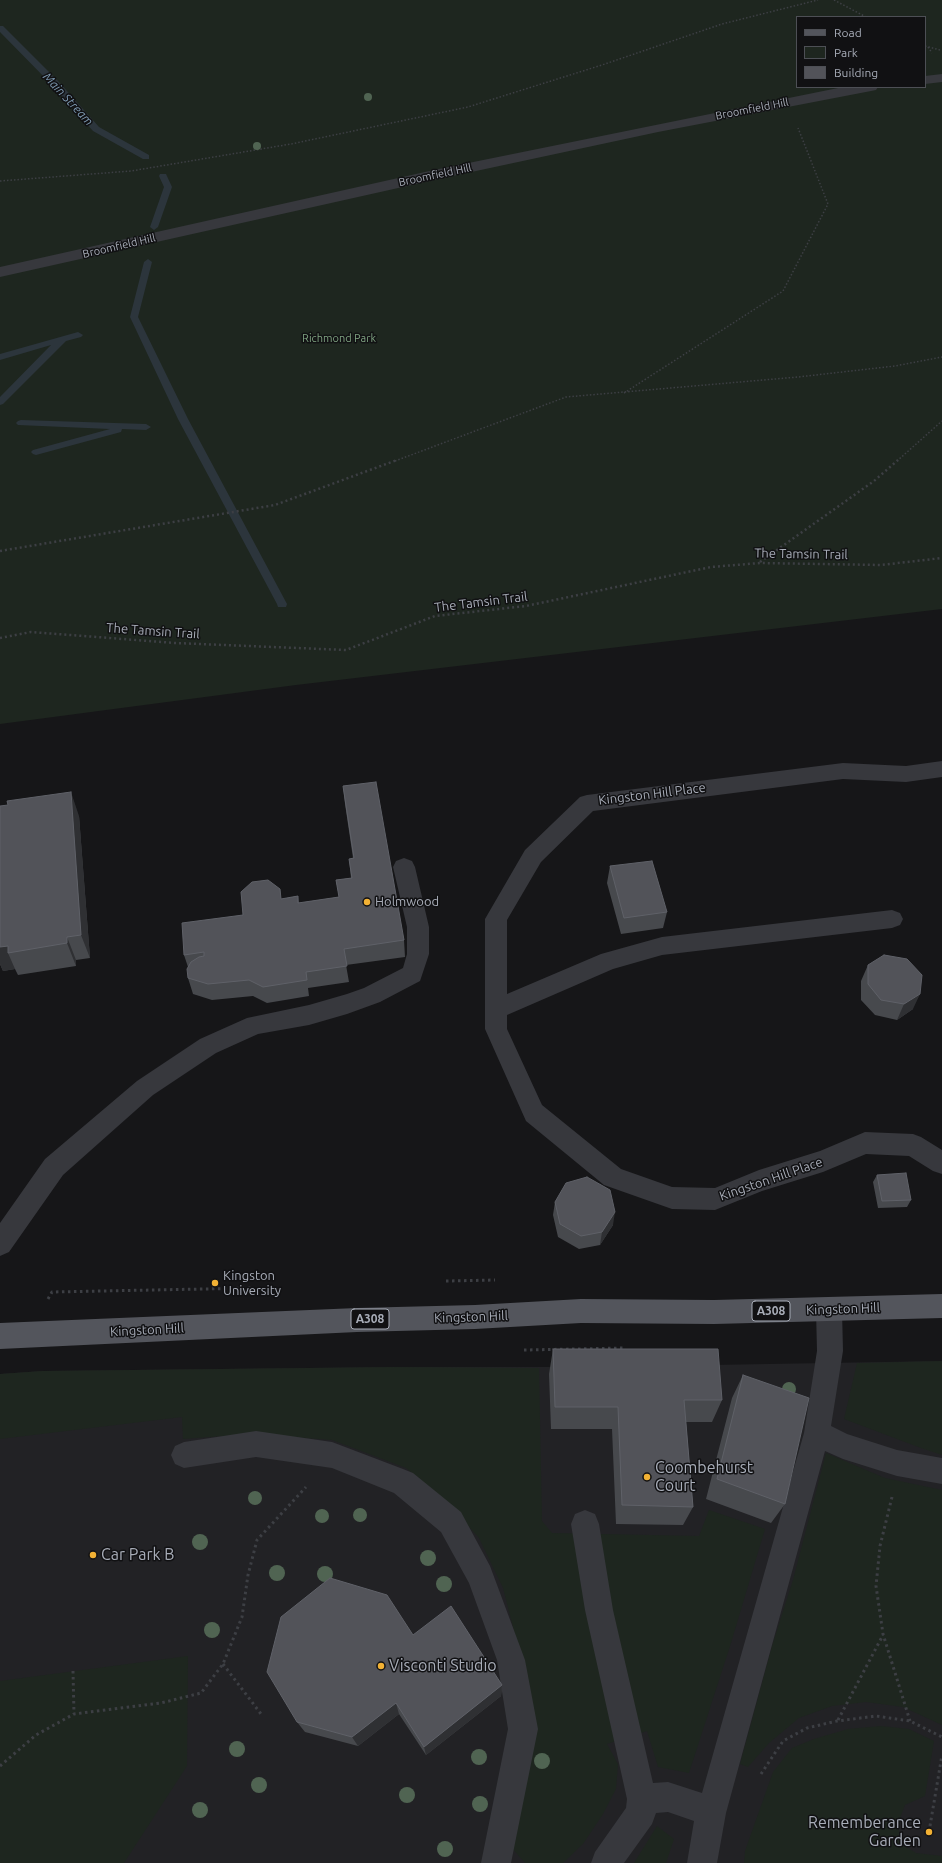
<!DOCTYPE html>
<style>
body{margin:0}
#map{position:relative;width:942px;height:1863px;overflow:hidden;background:#161618;font-family:Ubuntu,sans-serif}
canvas{display:block}
.legend{position:absolute;left:796px;top:16px;width:130px;height:72px;box-sizing:border-box;background:#111113;border:1px solid #4d4f55;margin:0;padding:5px 7px;list-style:none;font-size:12px;color:#a8adb8}
.legend li{display:flex;align-items:center;gap:8px;height:20px}
.legend b{width:20px;border:1px solid #4d4f55}
</style>
<div id="map">
<canvas width="942" height="1863"></canvas>
<ul class="legend">
<li><b style="height:5px;background:#53555c"></b>Road</li>
<li><b style="height:11px;background:#1e261f"></b>Park</li>
<li><b style="height:11px;background:#525359"></b>Building</li>
</ul>
</div>
<script>
const ctx = document.querySelector('canvas').getContext('2d');
ctx.lineJoin = 'round';
function fill(path, color) {
  ctx.fillStyle = color;
  ctx.fill(path, 'evenodd');
}
function toPath(rows) {
  const path = new Path2D();
  for (const r of rows) {
    path.moveTo(r[0], r[1]);
    for (let i = 2; i < r.length; i += 2) path.lineTo(r[i], r[i + 1]);
  }
  return path;
}
function trace(path, color, width, dash) {
  ctx.strokeStyle = color;
  ctx.lineWidth = width;
  ctx.lineCap = dash ? 'butt' : 'round';
  ctx.setLineDash(dash || []);
  ctx.stroke(path);
}
function drawText(font, color, halo, rows, align = 'center') {
  ctx.font = font + ' Ubuntu,sans-serif';
  ctx.lineWidth = 3;
  ctx.setLineDash([]);
  ctx.textBaseline = 'middle';
  ctx.strokeStyle = halo;
  ctx.fillStyle = color;
  for (const [text, x, y, turn = 0] of rows) {
    ctx.save();
    ctx.translate(x, y);
    ctx.rotate((+turn || 0) * Math.PI / 180);
    ctx.textAlign = isNaN(turn) ? turn : align;
    if (halo) ctx.strokeText(text, 0, 0);
    ctx.fillText(text, 0, 0);
    ctx.restore();
  }
}
fill(toPath([
 [942,1361,942,1863,0,1863,0,1374,42,1371,393,1367,594,1367]
]), '#222225');
fill(toPath([
 [0,0,942,0,942,609,296,685,0,724],
 [797,17,925,17,925,87,797,87],
 [942,1361,942,1455,921,1448,844,1419,857,1363],
 [393,1367,539,1368,542,1521,552,1533,699,1536,709,1510,765,1529,731,1643,689,1773,658,1767,647,1731,607,1744,618,1764,616,1789,603,1814,583,1844,563,1863,525,1863,511,1847,526,1678,503,1588,479,1538,446,1501,406,1468,332,1440,252,1434,183,1439,182,1417,0,1439,0,1374,42,1371],
 [826,1453,885,1478,942,1490,942,1725,903,1707,866,1702,832,1706,799,1718,769,1743,748,1767,740,1764,772,1646,793,1580],
 [188,1656,187,1766,124,1863,0,1863,0,1681],
 [881,1726,909,1729,934,1741,925,1796,905,1805,898,1823,901,1844,916,1853,942,1856,942,1863,744,1863,745,1851,773,1772,792,1748,814,1739,848,1729],
 [657,1826,674,1839,666,1863,634,1863]
]), '#1e261f');
fill(toPath([
 [0,26,3,26,58,81,99,127,149,155,149,159,143,159,93,131,52,85,0,32,0,26],
 [160,174,166,174,172,187,158,227,154,230,150,227,164,187,159,176,160,174],
 [148,259,152,262,138,317,188,419,287,604,286,607,278,607,277,604,178,419,130,317,144,262,148,259],
 [78,332,83,335,81,337,66,341,3,404,0,405,0,397,51,345,0,360,0,354,78,332],
 [21,420,146,424,151,427,146,430,122,429,121,432,36,455,33,454,31,452,33,450,110,429,18,425,16,423,18,421,21,420]
]), '#2c353c');
trace(toPath([
 [834,0,866,17],
 [925,46,940,50],
 [928,47,932,53],
 [0,181,131,171,291,144,468,107,602,65,722,24,818,0],
 [624,393,783,291,828,204,798,128],
 [395,461,566,397,798,377,895,366,942,357],
 [897,461,942,421]
]), '#3d3f44', 1.5, [1.5, 2]);
trace(toPath([
 [0,551,275,505,397,460],
 [760,562,874,481,898,460],
 [0,638,31,632,175,643,346,650,435,616,526,606,711,567,760,563,881,565,942,558]
]), '#3d3f44', 2.5, [2, 3]);
trace(toPath([
 [446,1281,495,1280],
 [48,1299,52,1292,253,1288],
 [524,1350,625,1348],
 [892,1497,880,1546,876,1586,883,1634,910,1721],
 [223,1664,261,1714],
 [73,1671,74,1714],
 [838,1720,883,1635],
 [0,1766,36,1735,74,1714,161,1703,201,1693,223,1664,242,1617,248,1575,257,1540,306,1487],
 [761,1774,783,1741,807,1728,837,1721,876,1716,910,1721,942,1737],
 [929,1832,942,1755]
]), '#3d3f44', 3, [2.5, 3.5]);
fill(toPath([
 [942,74,942,82,925,84,925,76,942,74],
 [843,87,878,87,876,90,871,91,658,132,434,180,0,277,0,267,434,170,843,87],
 [942,761,942,777,906,782,843,779,593,811,541,862,507,920,507,994,601,954,662,937,892,910,900,913,903,919,900,925,892,928,662,955,613,969,507,1015,507,1029,542,1105,621,1169,672,1187,715,1188,759,1170,820,1151,865,1132,913,1134,921,1137,942,1150,942,1174,933,1171,909,1156,866,1154,823,1172,762,1191,715,1210,672,1209,604,1185,526,1121,485,1029,485,919,525,850,580,797,587,795,843,763,906,766,942,761],
 [404,858,412,861,415,867,429,927,429,954,420,981,380,1002,347,1014,309,1025,258,1034,216,1053,153,1095,63,1175,9,1252,0,1256,0,1223,45,1159,137,1081,200,1039,247,1018,309,1005,347,994,364,988,403,968,407,954,407,927,393,867,396,861,404,858],
 [829,1298,838,1301,842,1310,843,1351,831,1426,847,1434,897,1450,942,1458,942,1484,897,1476,843,1459,825,1451,726,1813,717,1863,687,1863,694,1821,668,1812,656,1813,652,1824,624,1863,591,1863,595,1852,626,1808,627,1799,585,1610,571,1524,575,1514,585,1510,595,1514,599,1524,613,1610,653,1783,668,1782,702,1793,804,1433,817,1351,816,1310,820,1301,829,1298],
 [256,1431,332,1442,403,1469,413,1473,461,1512,490,1566,525,1660,538,1729,511,1863,481,1863,508,1729,497,1660,469,1583,441,1532,394,1493,332,1468,256,1457,184,1468,175,1464,171,1455,175,1446,184,1442,256,1431]
]), '#37383d');
fill(toPath([
 [942,1294,942,1318,714,1324,581,1323,475,1329,357,1332,0,1349,0,1323,357,1308,475,1305,581,1299,714,1300,942,1294]
]), '#53555c');
ctx.fillStyle = '#506452';
for (const [x, y, r] of [
 [368,97,4],
 [257,146,4],
 [789,1389,7],
 [255,1498,7],
 [360,1515,7],
 [322,1516,7],
 [200,1542,8],
 [428,1558,8],
 [277,1573,8],
 [325,1574,8],
 [444,1584,8],
 [212,1630,8],
 [237,1749,8],
 [479,1757,8],
 [542,1761,8],
 [259,1785,8],
 [407,1795,8],
 [480,1804,8],
 [200,1810,8],
 [445,1849,8]
]) {
  ctx.beginPath();
  ctx.arc(x, y, r, 0, 2 * Math.PI);
  ctx.fill();
}
fill(toPath([
 [343,786,404,940,405,957,346,965,349,982,308,988,309,996,267,1003,253,996,212,1000,193,994,188,978,188,967,184,955,243,915,280,889,281,899,298,896,299,903,339,897,336,880,351,878,349,859,353,858,345,804],
 [0,806,79,816,90,958,76,960,76,966,18,975,15,969,3,971,0,964],
 [610,866,667,912,663,928,621,934,607,883],
 [868,965,913,1009,897,1020,875,1015,861,1000,861,981],
 [877,1175,911,1200,907,1207,878,1208,873,1182],
 [555,1202,613,1225,600,1245,579,1249,558,1237,553,1215],
 [553,1349,722,1400,712,1422,686,1422,693,1507,683,1525,616,1524,612,1429,551,1429,549,1374],
 [743,1375,785,1504,771,1523,706,1499,732,1398],
 [413,1635,502,1685,501,1696,426,1755,399,1714,358,1746,305,1732,297,1722]
]), '#47494d');
fill(toPath([
 [71,792,79,816,90,958,81,935],
 [67,937,76,960,76,966,67,943],
 [8,946,8,953,15,969,3,971,0,964,0,947],
 [920,994,913,1009,897,1020,904,1004],
 [615,1212,613,1225,600,1245,602,1232],
 [502,1685,501,1696,426,1755,424,1747],
 [396,1703,399,1714,358,1746,352,1737]
]), '#2f3033');
const building = toPath([
 [376,782,404,940,344,949,347,966,306,972,307,980,263,987,249,980,208,984,188,978,187,969,191,962,199,957,204,956,204,952,184,955,182,923,243,915,241,892,252,882,268,880,280,889,281,899,298,896,298,903,339,897,336,880,352,878,349,859,354,858,343,786,376,782],
 [71,792,81,935,67,937,67,943,8,953,8,946,0,947,0,806,8,805,7,801,71,792],
 [652,861,667,912,624,918,610,866,652,861],
 [884,955,907,959,922,975,920,994,904,1004,881,1000,868,984,868,965,884,955],
 [906,1173,911,1200,882,1201,877,1175,906,1173],
 [587,1177,610,1190,615,1212,602,1232,581,1236,560,1224,555,1202,566,1183,587,1177],
 [553,1349,718,1349,722,1400,684,1400,693,1507,622,1505,618,1407,555,1407,553,1349],
 [743,1375,809,1398,785,1504,717,1479,743,1375],
 [330,1578,387,1595,413,1635,451,1606,502,1685,424,1747,396,1703,352,1737,297,1722,267,1672,281,1617,330,1578]
]);
fill(building, '#525359');
trace(building, '#5f6168', 1);
for (const [x, y, r, color] of [
 [367,902,4,"#f2b134"],
 [215,1283,4,"#f2b134"],
 [647,1477,4,"#f2b134"],
 [93,1555,4,"#f2b134"],
 [381,1666,4,"#f2b134"],
 [929,1832,4,"#f2b134"]
]) {
  const dot = new Path2D();
  dot.arc(x, y, r, 0, 2 * Math.PI);
  ctx.fillStyle = color;
  ctx.fill(dot);
  trace(dot, '#111113', 1.5);
}
drawText('11px', '#a8adb8', '#111113', [
 ["Broomfield Hill",752,109,-11],
 ["Broomfield Hill",435,175,-12],
 ["Broomfield Hill",119,246,-13]
]);
drawText('11px', '#7fa381', '#111113', [
 ["Richmond Park",339,338]
]);
drawText('italic 12px', '#7f9bb3', '#111113', [
 ["Main Stream",68,99,47]
]);
for (const [x, y, w] of [
 [771,1311,38],
 [370,1319,38]
]) {
  const box = new Path2D();
  box.roundRect(x - w / 2, y - 10, w, 20, 3);
  ctx.fillStyle = '#111113';
  ctx.fill(box);
  trace(box, '#a8adb8', 1);
}
drawText('bold 12px', '#a8adb8', null, [
 ["A308",771,1311],
 ["A308",370,1319]
]);
drawText('13px', '#a8adb8', '#111113', [
 ["The Tamsin Trail",801,554,1],
 ["The Tamsin Trail",481,602,-7],
 ["The Tamsin Trail",153,631,4],
 ["Kingston Hill Place",652,794,-7],
 ["Kingston Hill Place",771,1179,-19],
 ["Kingston Hill",843,1309,-2],
 ["Kingston Hill",471,1317,-2],
 ["Kingston Hill",147,1330,-3]
]);
drawText('13px', '#a8adb8', '#111113', [
 ["Holmwood",375,902],
 ["Kingston",223,1276],
 ["University",223,1291]
], 'left');
drawText('16px', '#a8adb8', '#111113', [
 ["Coombehurst",655,1468],
 ["Court",655,1486],
 ["Car Park B",101,1555],
 ["Visconti Studio",389,1666],
 ["Rememberance",921,1823,"right"],
 ["Garden",921,1841,"right"]
], 'left');
</script>
